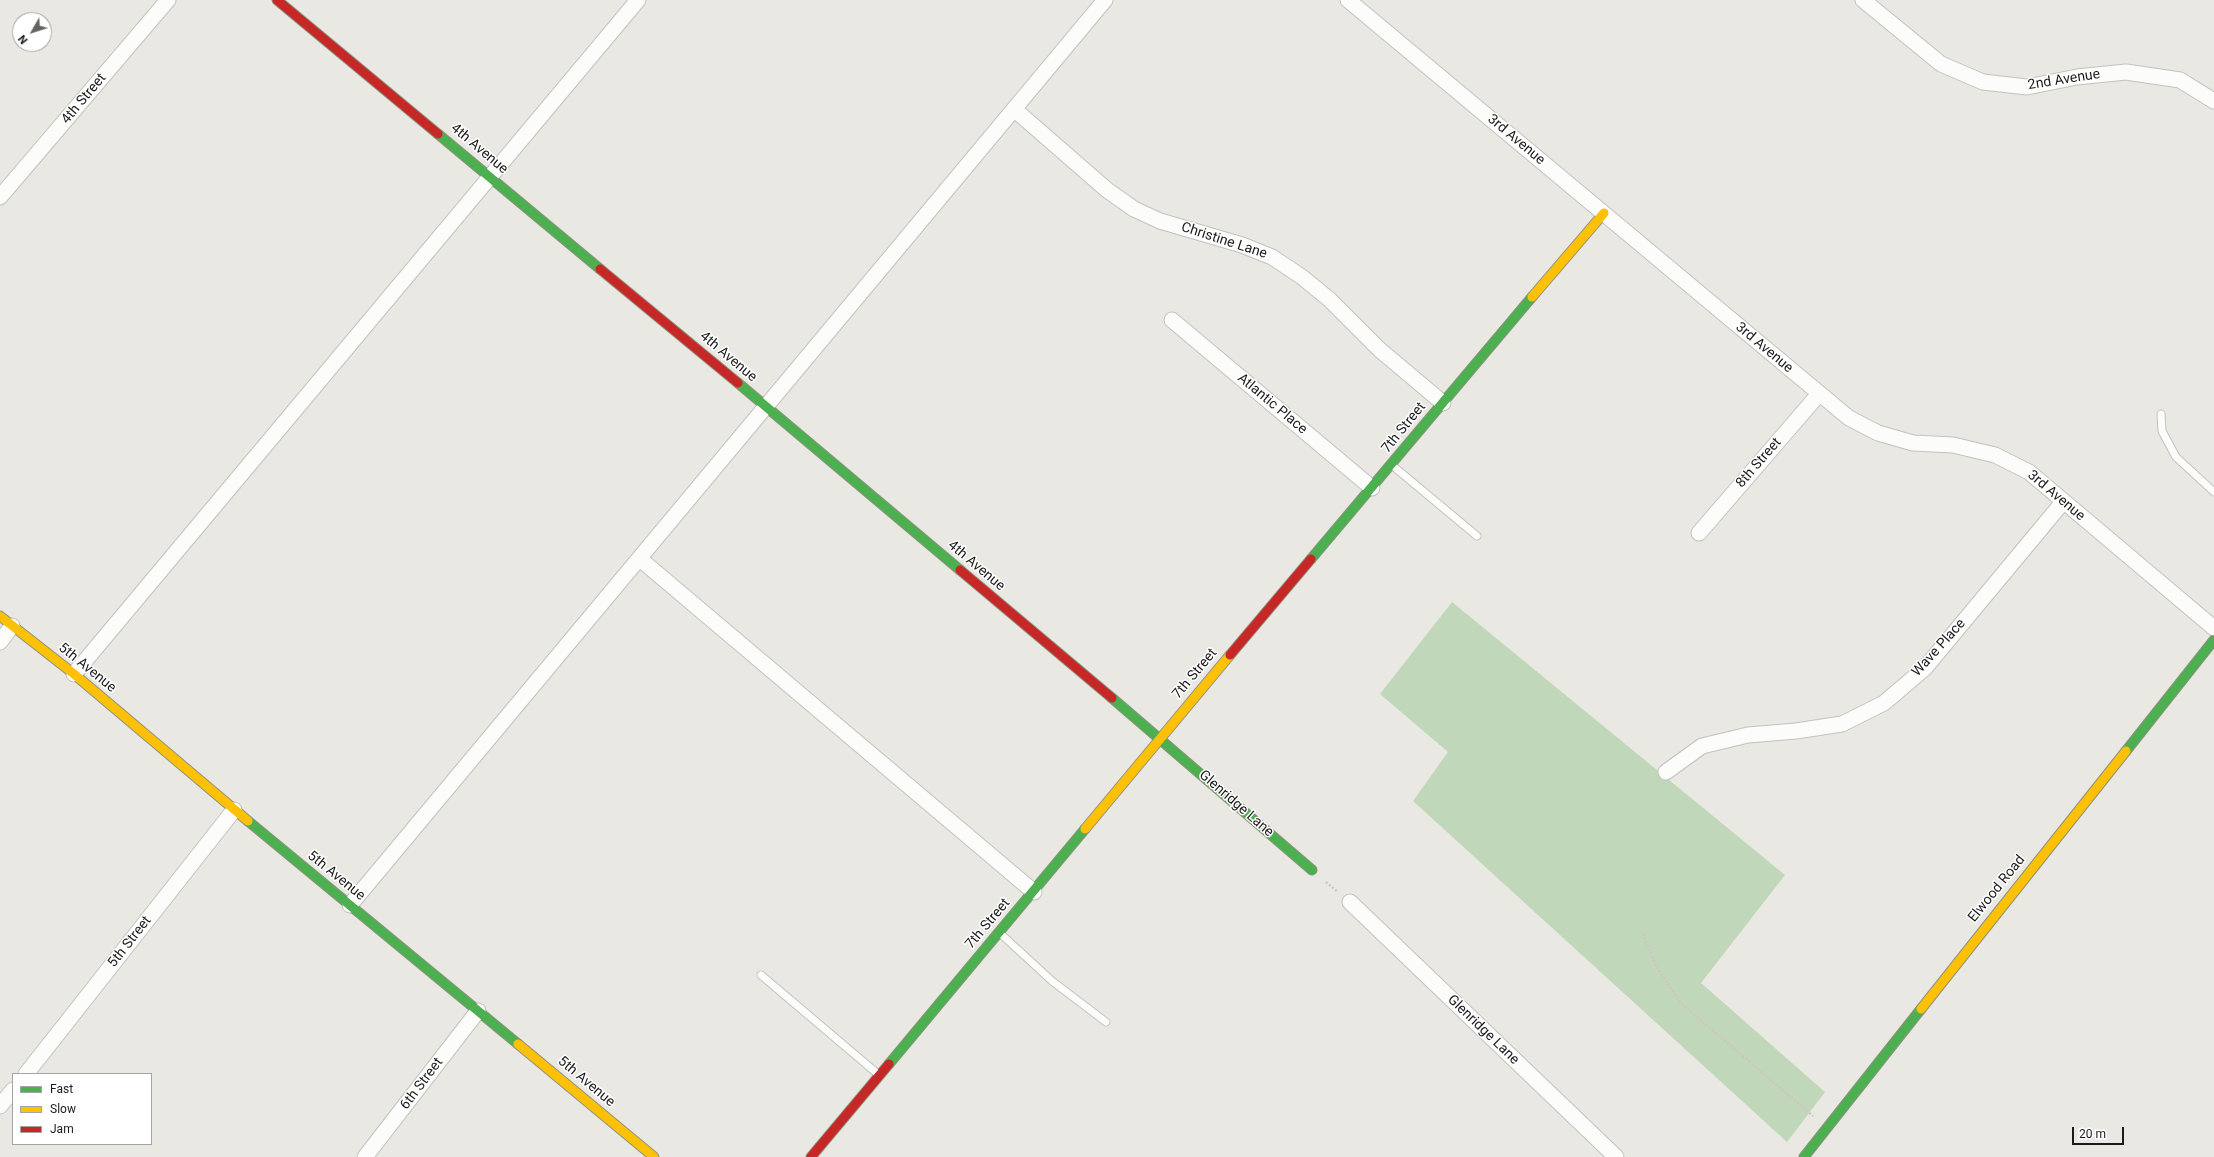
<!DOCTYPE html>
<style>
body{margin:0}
#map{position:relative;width:2214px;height:1157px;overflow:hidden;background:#e9e8e3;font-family:Roboto,sans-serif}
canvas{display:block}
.legend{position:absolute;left:12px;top:1073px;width:140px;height:72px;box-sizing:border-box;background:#fff;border:1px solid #a4a4a4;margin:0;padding:5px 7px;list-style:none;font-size:12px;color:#1b1b1b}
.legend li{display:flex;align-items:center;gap:8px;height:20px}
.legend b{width:20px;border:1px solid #a4a4a4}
.north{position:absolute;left:12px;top:12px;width:40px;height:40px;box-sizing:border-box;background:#fff;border:1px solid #a4a4a4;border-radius:50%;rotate:231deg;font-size:11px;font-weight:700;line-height:16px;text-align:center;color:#1b1b1b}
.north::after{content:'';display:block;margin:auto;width:14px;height:18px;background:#636361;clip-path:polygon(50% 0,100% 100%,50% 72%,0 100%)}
.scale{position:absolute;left:2072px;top:1127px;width:52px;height:18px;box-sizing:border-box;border:2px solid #1b1b1b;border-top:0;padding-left:5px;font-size:12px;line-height:14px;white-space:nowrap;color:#1b1b1b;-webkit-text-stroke:3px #fff;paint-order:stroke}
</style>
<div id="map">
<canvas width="2214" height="1157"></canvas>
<ul class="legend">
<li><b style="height:5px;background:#4caf50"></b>Fast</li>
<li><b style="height:5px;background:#ffc107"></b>Slow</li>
<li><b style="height:5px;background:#c62828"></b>Jam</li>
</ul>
<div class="north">N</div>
<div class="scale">20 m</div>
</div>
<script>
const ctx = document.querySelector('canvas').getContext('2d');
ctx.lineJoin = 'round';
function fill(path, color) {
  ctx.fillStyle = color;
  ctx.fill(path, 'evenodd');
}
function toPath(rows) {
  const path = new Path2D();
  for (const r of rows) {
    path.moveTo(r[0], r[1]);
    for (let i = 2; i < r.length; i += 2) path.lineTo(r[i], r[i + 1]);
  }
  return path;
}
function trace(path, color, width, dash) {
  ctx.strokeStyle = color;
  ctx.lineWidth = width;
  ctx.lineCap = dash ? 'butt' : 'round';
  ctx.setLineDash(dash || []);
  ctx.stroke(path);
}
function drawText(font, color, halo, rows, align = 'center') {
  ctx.font = font + ' Roboto,sans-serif';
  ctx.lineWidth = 3;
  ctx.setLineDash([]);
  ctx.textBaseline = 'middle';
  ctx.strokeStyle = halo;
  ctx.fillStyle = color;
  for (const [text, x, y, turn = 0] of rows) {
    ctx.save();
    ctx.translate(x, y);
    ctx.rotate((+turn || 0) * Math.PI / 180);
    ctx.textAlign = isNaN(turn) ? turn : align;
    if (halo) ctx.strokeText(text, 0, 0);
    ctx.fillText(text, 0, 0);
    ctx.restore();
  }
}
fill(toPath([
 [1452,602,1785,875,1701,983,1825,1092,1787,1142,1413,801,1448,752,1380,694]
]), '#c0d8b9');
const lane = toPath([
 [2161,414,2162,431,2176,457,2214,492],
 [1393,466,1477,536],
 [1001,934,1052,981,1106,1022],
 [761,975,879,1075]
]);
const street = toPath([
 [1348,0,1849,418,1878,433,1913,443,1953,445,1995,455,2029,472,2214,628],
 [1863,0,1941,64,1983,82,2027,87,2077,77,2126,72,2180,80,2214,101],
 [1014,109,1107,190,1134,209,1160,221,1242,245,1272,257,1302,277,1330,300,1380,350,1443,403],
 [0,197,168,0],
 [1172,320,1372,488],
 [1699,533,1819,394],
 [640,559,1034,892],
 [0,642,12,626],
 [74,674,638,0],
 [1666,772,1702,746,1748,735,1796,731,1842,724,1884,703,1925,668,2063,502],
 [1350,902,1616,1157],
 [350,905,1105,0],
 [26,1074,234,810],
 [0,1106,13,1090],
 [365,1157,478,1011]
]);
const fast = toPath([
 [438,134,600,269],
 [738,383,960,570],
 [1311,559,1532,297],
 [1112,698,1312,870],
 [2126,751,2214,640],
 [248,821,518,1044],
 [889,1064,1085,829],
 [1804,1157,1921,1009]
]);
const slow = toPath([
 [1532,297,1604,213],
 [0,616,74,674,248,821],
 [1085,829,1230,655],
 [1921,1009,2126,751],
 [518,1044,654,1157]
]);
const jam = toPath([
 [277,0,438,134],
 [600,269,738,383],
 [960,570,1112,698],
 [1230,655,1311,559],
 [811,1157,889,1064]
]);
trace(lane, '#c2c2bf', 9);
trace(street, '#c2c2bf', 17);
trace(fast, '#8d927d', 11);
trace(slow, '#8d927d', 11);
trace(jam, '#8d927d', 11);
trace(toPath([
 [1326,882,1338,892],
 [1643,934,1657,968,1683,1005,1813,1116]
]), '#d0c5c1', 2.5, [2, 2]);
trace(lane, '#fcfcfb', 7);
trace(street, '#fcfcfb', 15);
trace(fast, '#4caf50', 9);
trace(slow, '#ffc107', 9);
trace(jam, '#c62828', 9);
drawText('14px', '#1b1b1b', '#fff', [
 ["2nd Avenue",2064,80,-9],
 ["4th Street",84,99,-50],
 ["3rd Avenue",1516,140,40],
 ["4th Avenue",479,149,40],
 ["Christine Lane",1224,241,18],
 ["3rd Avenue",1764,348,40],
 ["4th Avenue",728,357,40],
 ["Atlantic Place",1272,404,40],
 ["7th Street",1404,428,-51],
 ["8th Street",1759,463,-49],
 ["3rd Avenue",2056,496,40],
 ["4th Avenue",976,566,40],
 ["Wave Place",1939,648,-48],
 ["5th Avenue",87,668,39],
 ["7th Street",1195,674,-50],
 ["Glenridge Lane",1236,804,41],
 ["5th Avenue",336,876,39],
 ["Elwood Road",1997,889,-51],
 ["7th Street",988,924,-50],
 ["5th Street",130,942,-52],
 ["Glenridge Lane",1483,1030,44],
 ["5th Avenue",586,1082,40],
 ["6th Street",422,1084,-53]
]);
</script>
